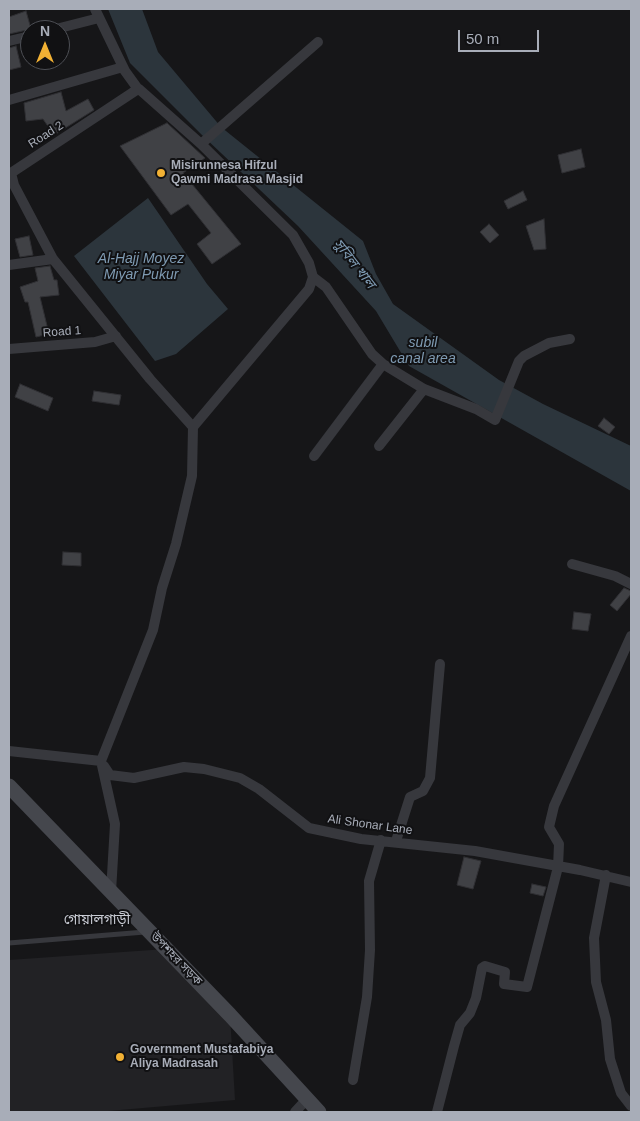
<!DOCTYPE html>
<meta charset="utf-8">
<style>
body{margin:0}
#map{position:relative;width:640px;height:1121px;overflow:hidden;background:#161618;font-family:Arial,sans-serif}
canvas{display:block}
.frame{position:absolute;inset:0;border:10px solid #a8adb8;pointer-events:none}
.north{position:absolute;left:20px;top:20px;width:50px;height:50px;box-sizing:border-box;background:#111113;border:1px solid #4d4f55;border-radius:50%;rotate:0deg;font-size:14px;font-weight:700;line-height:20px;text-align:center;color:#a8adb8}
.north::after{content:'';display:block;margin:auto;width:18px;height:22px;background:#f2b134;clip-path:polygon(50% 0,100% 100%,50% 72%,0 100%)}
.scale{position:absolute;left:458px;top:30px;width:81px;height:22px;box-sizing:border-box;border:2px solid #a8adb8;border-top:0;padding-left:6px;font-size:15px;line-height:18px;white-space:nowrap;color:#a8adb8;-webkit-text-stroke:4px #111113;paint-order:stroke}
</style>
<div id="map">
<canvas width="640" height="1121"></canvas>
<div class="frame"></div>
<div class="north">N</div>
<div class="scale">50 m</div>
</div>
<script>
const ctx = document.querySelector('canvas').getContext('2d');
ctx.lineJoin = 'round';
function fill(path, color) {
  ctx.fillStyle = color;
  ctx.fill(path, 'evenodd');
}
function toPath(rows) {
  const path = new Path2D();
  for (const r of rows) {
    path.moveTo(r[0], r[1]);
    for (let i = 2; i < r.length; i += 2) path.lineTo(r[i], r[i + 1]);
  }
  return path;
}
function trace(path, color, width, dash) {
  ctx.strokeStyle = color;
  ctx.lineWidth = width;
  ctx.lineCap = dash ? 'butt' : 'round';
  ctx.setLineDash(dash || []);
  ctx.stroke(path);
}
function drawText(font, color, halo, rows, align = 'center') {
  ctx.font = font + ' Arial,"Noto Sans Bengali",sans-serif';
  ctx.lineWidth = 4;
  ctx.setLineDash([]);
  ctx.textBaseline = 'middle';
  ctx.strokeStyle = halo;
  ctx.fillStyle = color;
  for (const [text, x, y, turn = 0] of rows) {
    ctx.save();
    ctx.translate(x, y);
    ctx.rotate((+turn || 0) * Math.PI / 180);
    ctx.textAlign = isNaN(turn) ? turn : align;
    if (halo) ctx.strokeText(text, 0, 0);
    ctx.fillText(text, 0, 0);
    ctx.restore();
  }
}
fill(toPath([
 [166,949,230,1015,235,1100,97,1112,9,1112,9,960]
]), '#222225');
fill(toPath([
 [108,9,142,9,158,52,221,127,363,241,376,274,393,304,499,380,543,404,631,446,631,491,409,366,376,311,298,226,202,135,130,63],
 [148,198,207,284,228,309,176,354,155,361,74,256]
]), '#2c353c');
const building = toPath([
 [26,11,31,29,9,34,9,17,26,11],
 [16,46,21,67,9,70,9,48,16,46],
 [61,92,66,111,88,99,94,110,54,135,43,119,26,121,24,103,61,92],
 [167,123,205,158,183,173,241,244,212,264,197,244,211,233,188,204,171,215,120,146,167,123],
 [581,149,585,167,562,173,558,155,581,149],
 [523,191,527,200,508,209,504,201,523,191],
 [544,219,546,249,534,250,526,226,544,219],
 [489,224,499,235,490,243,480,232,489,224],
 [29,236,33,255,20,257,15,239,29,236],
 [50,266,54,280,57,280,59,295,40,297,49,334,36,337,28,302,25,302,20,287,38,281,35,268,50,266],
 [20,384,53,398,48,411,15,397,20,384],
 [94,391,121,395,119,405,92,401,94,391],
 [604,418,615,427,609,434,598,426,604,418],
 [63,552,81,553,81,566,62,565,63,552],
 [624,588,631,591,631,594,617,611,610,605,624,588],
 [574,612,591,614,588,631,572,629,574,612],
 [464,857,481,861,473,889,457,885,464,857],
 [532,884,546,887,543,896,530,893,532,884]
]);
fill(building, '#404145');
trace(building, '#303034', 1);
trace(toPath([
 [9,943,145,932]
]), '#37383d', 5);
trace(toPath([
 [95,9,125,71,138,89,139,89,201,144,293,235,309,263,313,277,309,289,193,427],
 [52,30,99,18],
 [9,41,30,36],
 [9,100,123,67],
 [201,144,318,42],
 [9,265,53,259],
 [313,277,326,287,372,354,383,364,424,389,476,409,495,420,519,361,524,356,549,343,570,339],
 [9,349,95,342,116,336],
 [379,446,424,389],
 [314,456,383,364],
 [572,564,615,576,631,584],
 [9,751,101,761],
 [104,766,110,775,134,778,184,767,204,769,240,778,259,789,309,828,361,839,475,851,580,870,631,882],
 [396,841,410,797,423,791,430,778,440,664],
 [606,875,594,938,596,982,606,1020,610,1059,621,1093,631,1106],
 [111,892,115,824,101,761,153,630,162,588,176,544,192,476,193,427,150,379,53,259,14,185,11,173,138,89],
 [353,1080,367,997,370,950,369,881,381,840],
 [295,1112,307,1099],
 [437,1112,454,1046,460,1025,470,1013,476,998,482,968,485,966,505,972,504,984,527,987,558,867,559,844,549,827,554,806,631,636]
]), '#37383d', 10);
trace(toPath([
 [9,786,230,1015,319,1112]
]), '#45474d', 15);
for (const [x, y, r, color] of [
 [161,173,5,"#f2b134"],
 [120,1057,5,"#f2b134"]
]) {
  const dot = new Path2D();
  dot.arc(x, y, r, 0, 2 * Math.PI);
  ctx.fillStyle = color;
  ctx.fill(dot);
  trace(dot, '#111113', 2);
}
drawText('12px', '#a8adb8', '#111113', [
 ["Road 2",46,135,-33],
 ["Road 1",62,332,-4],
 ["Ali Shonar Lane",370,825,8],
 ["উপশহর সড়ক",176,959,46]
]);
drawText('bold 12px', '#a8adb8', '#111113', [
 ["Misirunnesa Hifzul",171,166],
 ["Qawmi Madrasa Masjid",171,180],
 ["Government Mustafabiya",130,1050],
 ["Aliya Madrasah",130,1064]
], 'left');
drawText('italic 14px', '#7f9bb3', '#111113', [
 ["Al-Hajj Moyez",141,259],
 ["Miyar Pukur",141,275],
 ["সুবিল খাল",354,264,52],
 ["subil",423,343],
 ["canal area",423,359]
]);
drawText('14px', '#c9ccd4', '#111113', [
 ["গোয়ালগাড়ী",97,920]
]);
</script>
